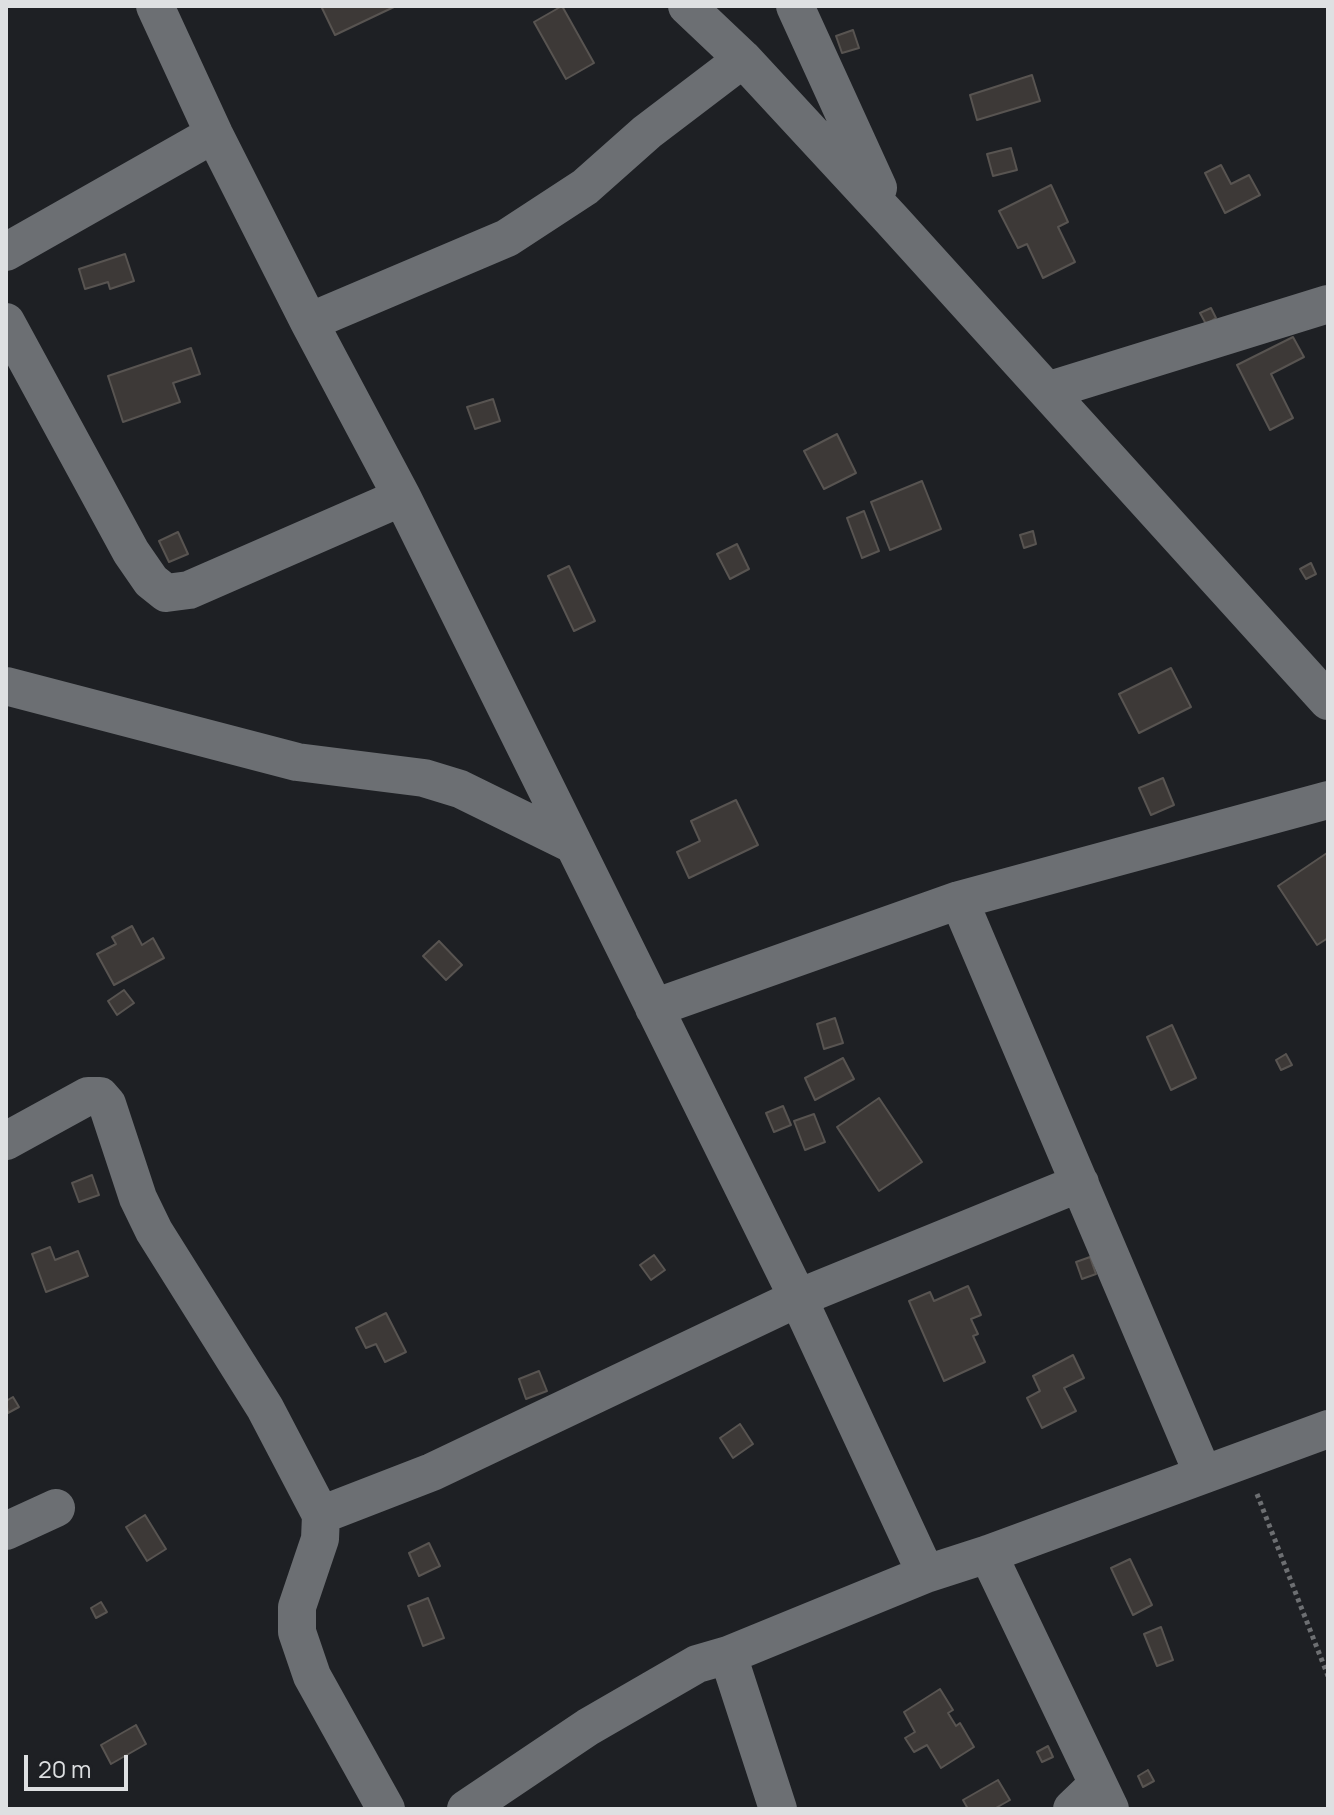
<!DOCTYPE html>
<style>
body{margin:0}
#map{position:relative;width:1334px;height:1815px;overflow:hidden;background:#1e2024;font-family:Manrope,sans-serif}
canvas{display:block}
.frame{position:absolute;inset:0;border:8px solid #dee0e2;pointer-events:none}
.scale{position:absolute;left:24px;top:1755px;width:104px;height:36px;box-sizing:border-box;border:4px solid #dee0e2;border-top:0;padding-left:10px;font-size:24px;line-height:28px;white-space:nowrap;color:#dee0e2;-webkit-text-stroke:6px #1e2024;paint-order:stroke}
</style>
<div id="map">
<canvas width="1334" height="1815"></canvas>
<div class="frame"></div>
<div class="scale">20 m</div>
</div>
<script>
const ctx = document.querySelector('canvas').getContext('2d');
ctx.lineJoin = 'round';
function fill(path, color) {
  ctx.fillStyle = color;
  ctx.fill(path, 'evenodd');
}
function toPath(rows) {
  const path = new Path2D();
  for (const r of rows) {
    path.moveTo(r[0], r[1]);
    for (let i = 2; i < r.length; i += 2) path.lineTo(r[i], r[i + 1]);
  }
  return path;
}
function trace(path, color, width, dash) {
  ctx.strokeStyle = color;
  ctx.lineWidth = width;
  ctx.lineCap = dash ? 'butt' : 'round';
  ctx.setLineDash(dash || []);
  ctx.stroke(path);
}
const building = toPath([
 [321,6,396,6,335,35,321,6],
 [562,6,594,63,566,79,534,22,562,6],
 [853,30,859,48,842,53,836,36,853,30],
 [1032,75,1040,101,977,120,970,95,1032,75],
 [1011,148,1017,170,993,176,987,154,1011,148],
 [1221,165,1231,184,1249,175,1260,195,1225,213,1205,173,1221,165],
 [1051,185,1068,222,1058,227,1075,262,1043,278,1027,244,1018,248,999,211,1051,185],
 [125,254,134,281,110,289,108,282,85,289,79,269,125,254],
 [1211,308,1216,318,1206,324,1200,313,1211,308],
 [1293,337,1304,357,1271,374,1293,418,1270,430,1237,365,1293,337],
 [191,348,200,374,173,383,180,402,123,422,108,376,191,348],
 [493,399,500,421,475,429,467,407,493,399],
 [837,434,856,473,824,489,804,451,837,434],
 [922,481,941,529,890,550,871,502,922,481],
 [864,511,879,551,862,558,847,518,864,511],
 [1033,531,1036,544,1024,548,1020,535,1033,531],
 [178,532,188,554,169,562,159,541,178,532],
 [737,544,749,569,730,579,717,554,737,544],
 [1311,563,1316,574,1306,579,1300,569,1311,563],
 [569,566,595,621,574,631,548,576,569,566],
 [1171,668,1191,707,1139,733,1119,694,1171,668],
 [1163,778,1174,805,1151,815,1139,788,1163,778],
 [736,800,758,845,689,878,677,852,700,841,691,821,736,800],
 [1327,853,1328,938,1317,945,1278,886,1327,853],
 [132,926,142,945,153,938,164,958,114,985,97,954,116,944,112,937,132,926],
 [439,941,462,965,446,980,423,956,439,941],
 [124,990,134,1003,117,1015,108,1001,124,990],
 [835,1018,843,1043,824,1049,817,1024,835,1018],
 [1172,1025,1196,1078,1171,1090,1147,1037,1172,1025],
 [1286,1054,1292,1065,1281,1070,1276,1060,1286,1054],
 [843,1058,854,1079,815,1100,805,1078,843,1058],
 [879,1098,922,1162,879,1191,837,1127,879,1098],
 [783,1106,791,1125,774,1132,766,1113,783,1106],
 [814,1114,825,1142,805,1150,794,1121,814,1114],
 [92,1175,99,1195,79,1202,72,1183,92,1175],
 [50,1247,55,1260,78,1251,88,1276,46,1292,32,1254,50,1247],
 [654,1255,665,1270,651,1280,640,1265,654,1255],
 [1090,1257,1096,1274,1082,1279,1076,1262,1090,1257],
 [968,1286,981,1315,971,1319,978,1334,973,1336,985,1362,944,1381,909,1301,930,1292,934,1301,968,1286],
 [386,1313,406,1352,385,1362,376,1344,366,1348,356,1328,386,1313],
 [1073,1355,1084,1378,1064,1388,1076,1411,1042,1428,1027,1398,1040,1391,1033,1376,1073,1355],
 [539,1371,547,1391,526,1399,519,1379,539,1371],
 [13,1397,19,1407,8,1413,6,1401,13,1397],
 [740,1424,753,1444,733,1458,720,1438,740,1424],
 [145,1515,166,1549,147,1561,126,1527,145,1515],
 [429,1543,440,1566,419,1576,409,1553,429,1543],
 [1130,1559,1152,1605,1133,1615,1111,1568,1130,1559],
 [428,1598,444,1638,423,1646,408,1606,428,1598],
 [101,1602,107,1612,96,1618,91,1608,101,1602],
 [1161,1627,1173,1660,1157,1666,1144,1634,1161,1627],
 [940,1689,953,1710,948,1713,956,1726,960,1723,974,1747,941,1768,927,1745,914,1752,905,1738,915,1732,904,1712,940,1689],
 [136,1725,146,1744,111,1764,101,1745,136,1725],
 [1048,1746,1053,1757,1042,1762,1037,1752,1048,1746],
 [1148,1770,1154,1781,1143,1787,1138,1776,1148,1770],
 [998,1780,1010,1800,994,1809,968,1809,963,1800,998,1780]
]);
fill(building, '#3d3937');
trace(building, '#585451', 2);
trace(toPath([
 [1257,1494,1328,1676]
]), '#6d6f72', 5, [4, 4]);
trace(toPath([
 [155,6,214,134,309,322,402,497,798,1298,926,1574],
 [687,6,743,59,892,220,1328,701],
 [795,6,878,188],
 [6,252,214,134],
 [6,322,131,552,151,581,166,593,189,590,402,497],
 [309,322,507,238,585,187,647,132,743,59],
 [1047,391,1328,304],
 [6,686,297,762,424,778,460,789,574,845],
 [959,900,1203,1474],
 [654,1008,959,900,1328,800],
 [6,1141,88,1096,100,1096,107,1104,138,1198,154,1231,265,1408,321,1515,320,1539,297,1607,297,1632,312,1676,386,1809],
 [321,1515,432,1472,798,1298,1080,1183],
 [6,1531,56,1508],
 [988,1554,1110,1809],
 [728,1655,778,1809],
 [466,1809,588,1727,697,1664,728,1655,926,1574,988,1554,1328,1429],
 [1072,1809,1098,1784]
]), '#6c6f73', 38);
</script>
